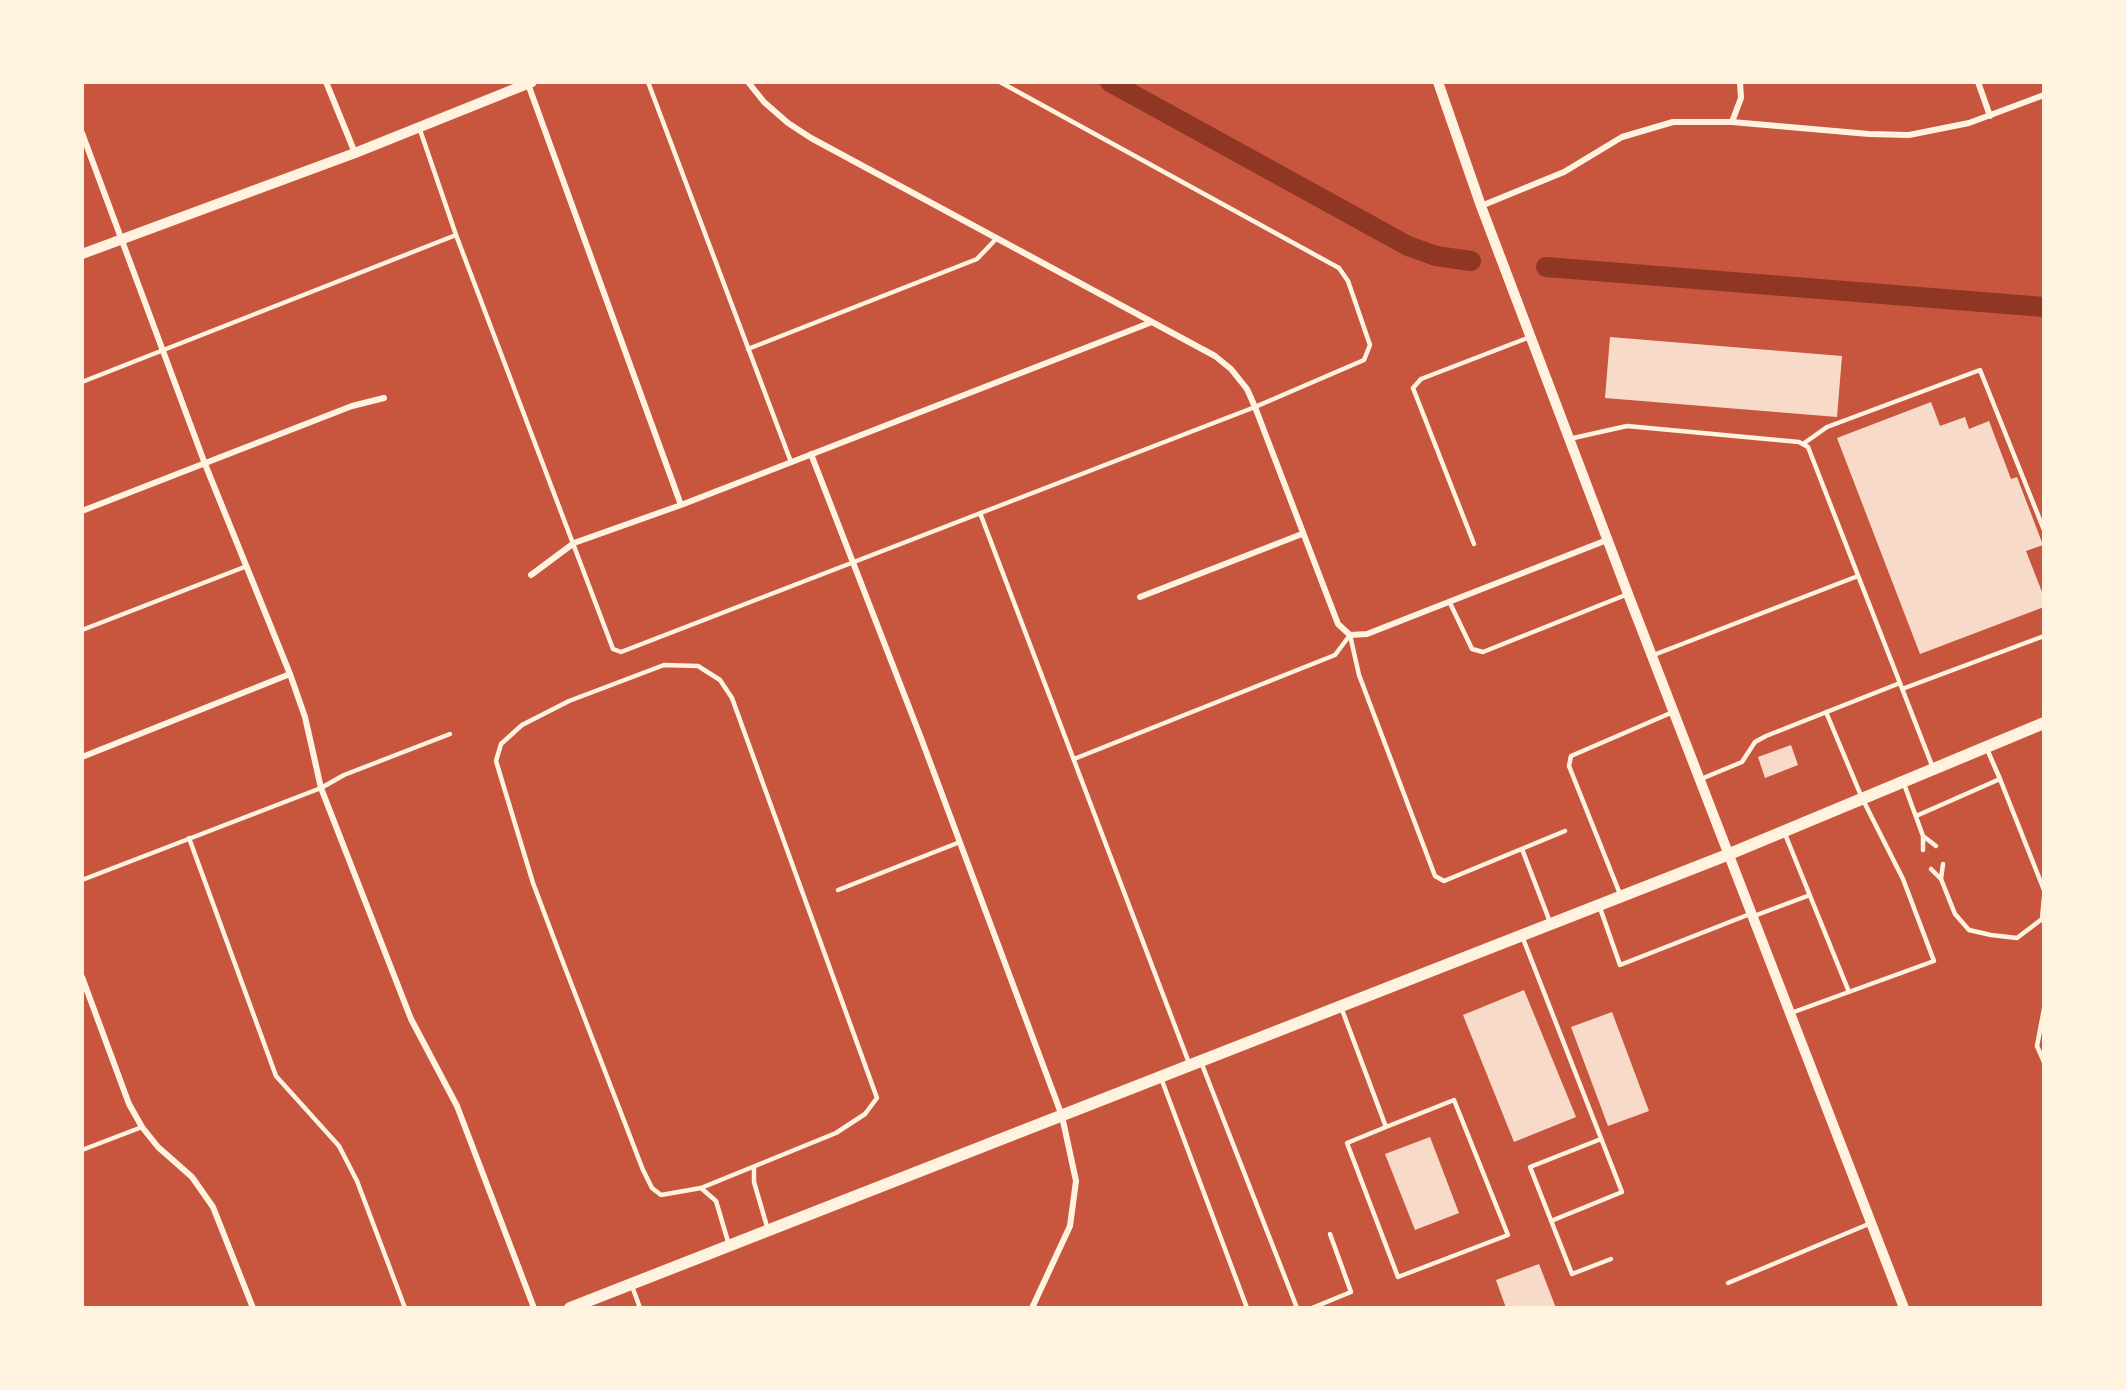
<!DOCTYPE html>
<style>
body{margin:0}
#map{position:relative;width:2126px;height:1390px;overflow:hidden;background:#c8553d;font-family:Commissioner,sans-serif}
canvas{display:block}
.frame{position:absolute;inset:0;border:84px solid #fff3e0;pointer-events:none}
</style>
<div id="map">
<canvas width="2126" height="1390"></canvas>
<div class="frame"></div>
</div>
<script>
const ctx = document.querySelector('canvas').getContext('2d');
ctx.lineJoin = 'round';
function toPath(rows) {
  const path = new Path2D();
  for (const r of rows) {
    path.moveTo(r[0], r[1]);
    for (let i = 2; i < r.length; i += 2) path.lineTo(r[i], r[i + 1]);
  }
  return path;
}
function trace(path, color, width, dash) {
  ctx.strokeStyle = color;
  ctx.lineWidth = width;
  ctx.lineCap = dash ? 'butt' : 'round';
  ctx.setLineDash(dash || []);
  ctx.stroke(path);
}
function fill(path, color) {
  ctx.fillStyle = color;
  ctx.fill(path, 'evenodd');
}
trace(toPath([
 [1110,82,1408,246,1436,256,1471,261],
 [1546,267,2044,307]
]), '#8f3625', 20);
fill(toPath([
 [1610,337,1842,356,1837,417,1605,398],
 [1931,402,1940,426,1965,417,1969,429,1989,421,2011,479,2017,477,2043,545,2026,551,2044,597,2044,607,1920,654,1837,438],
 [1791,745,1798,765,1765,778,1758,757],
 [1524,990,1576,1117,1514,1142,1463,1015],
 [1612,1012,1649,1111,1608,1126,1571,1027],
 [1430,1137,1459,1213,1415,1230,1385,1154],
 [1539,1264,1556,1308,1506,1308,1496,1280]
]), '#f7dbc8');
trace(toPath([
 [648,82,791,462],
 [419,127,456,235,613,649,621,652,1255,407,1364,360,1370,345,1348,281,1339,268,1000,82],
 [748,349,977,259,997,238],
 [82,382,456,235],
 [1569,439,1627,426,1799,442,1808,447,1933,768],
 [1803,444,1827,427,1980,370,2044,530],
 [980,513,1189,1063],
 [1474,544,1413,388,1421,379,1530,337],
 [1450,603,1472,649,1483,652,1628,594],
 [82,630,247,566],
 [1350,635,1359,675,1435,876,1444,881,1565,831],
 [1651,656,1858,576],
 [664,665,698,666,720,680,732,698,877,1098,865,1114,836,1133,701,1188,661,1195,652,1188,643,1170,559,952,533,883,496,761,501,744,522,725,569,701,664,665],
 [1902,689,2044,636],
 [1987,749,2000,779],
 [1074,759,1335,655,1350,635],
 [1701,779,1742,762,1755,742,1766,736,1900,683],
 [1904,784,1923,836,1936,846],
 [1916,816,2000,779,2044,890],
 [1785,834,1849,992],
 [1923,836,1923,850],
 [189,838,276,1076,339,1146,357,1181,405,1308],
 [1522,849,1550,922],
 [1931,869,1941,879,1943,864],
 [1941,879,1955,914,1969,930,1991,935,2017,938,2042,919,2044,897],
 [82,880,321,788,344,775,450,734],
 [838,890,960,842],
 [1620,894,1569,766,1571,756,1673,712],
 [1599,905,1620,965,1750,914],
 [1754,916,1810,895],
 [1522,936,1622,1192,1551,1221],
 [1341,1007,1386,1127,1454,1100,1508,1235,1398,1277,1347,1143,1386,1127],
 [2044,1009,2037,1046,2044,1062],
 [1791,1013,1934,961,1903,879,1862,798,1826,712],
 [1201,1062,1297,1308],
 [1161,1078,1247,1308],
 [1601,1139,1530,1167,1572,1274,1611,1259],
 [82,1150,142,1127],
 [754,1167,754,1182,768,1230],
 [701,1188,716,1201,729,1245],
 [1728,1283,1871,1223],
 [632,1286,640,1308],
 [1312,1308,1351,1292,1330,1234]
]), '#fff3e0', 4.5);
trace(toPath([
 [326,82,355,153],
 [748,82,764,102,788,123,811,138,1215,356,1231,369,1247,389,1255,407,1338,624,1350,635,1367,634,1607,540],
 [1978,82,1990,116],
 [528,84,681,505],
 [1732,122,1741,98,1740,82],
 [82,133,205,464,290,674,305,717,321,788,411,1019,457,1106,534,1308],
 [1481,206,1564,172,1622,137,1673,122,1732,122,1869,134,1909,135,1969,123,2044,95],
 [811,454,921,738,1062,1116,1076,1181,1070,1226,1032,1308],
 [82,511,352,406,384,398],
 [531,575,574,543,681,505,1152,322],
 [1140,597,1302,534],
 [82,757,290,674],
 [82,977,129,1104,142,1127,158,1147,192,1177,213,1207,253,1308]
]), '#fff3e0', 6);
trace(toPath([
 [1438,82,1481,206,1628,594,1904,1308],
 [82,254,355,153,532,82]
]), '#fff3e0', 10);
trace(toPath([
 [570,1308,1727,855,2044,723]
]), '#fff3e0', 12);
</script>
